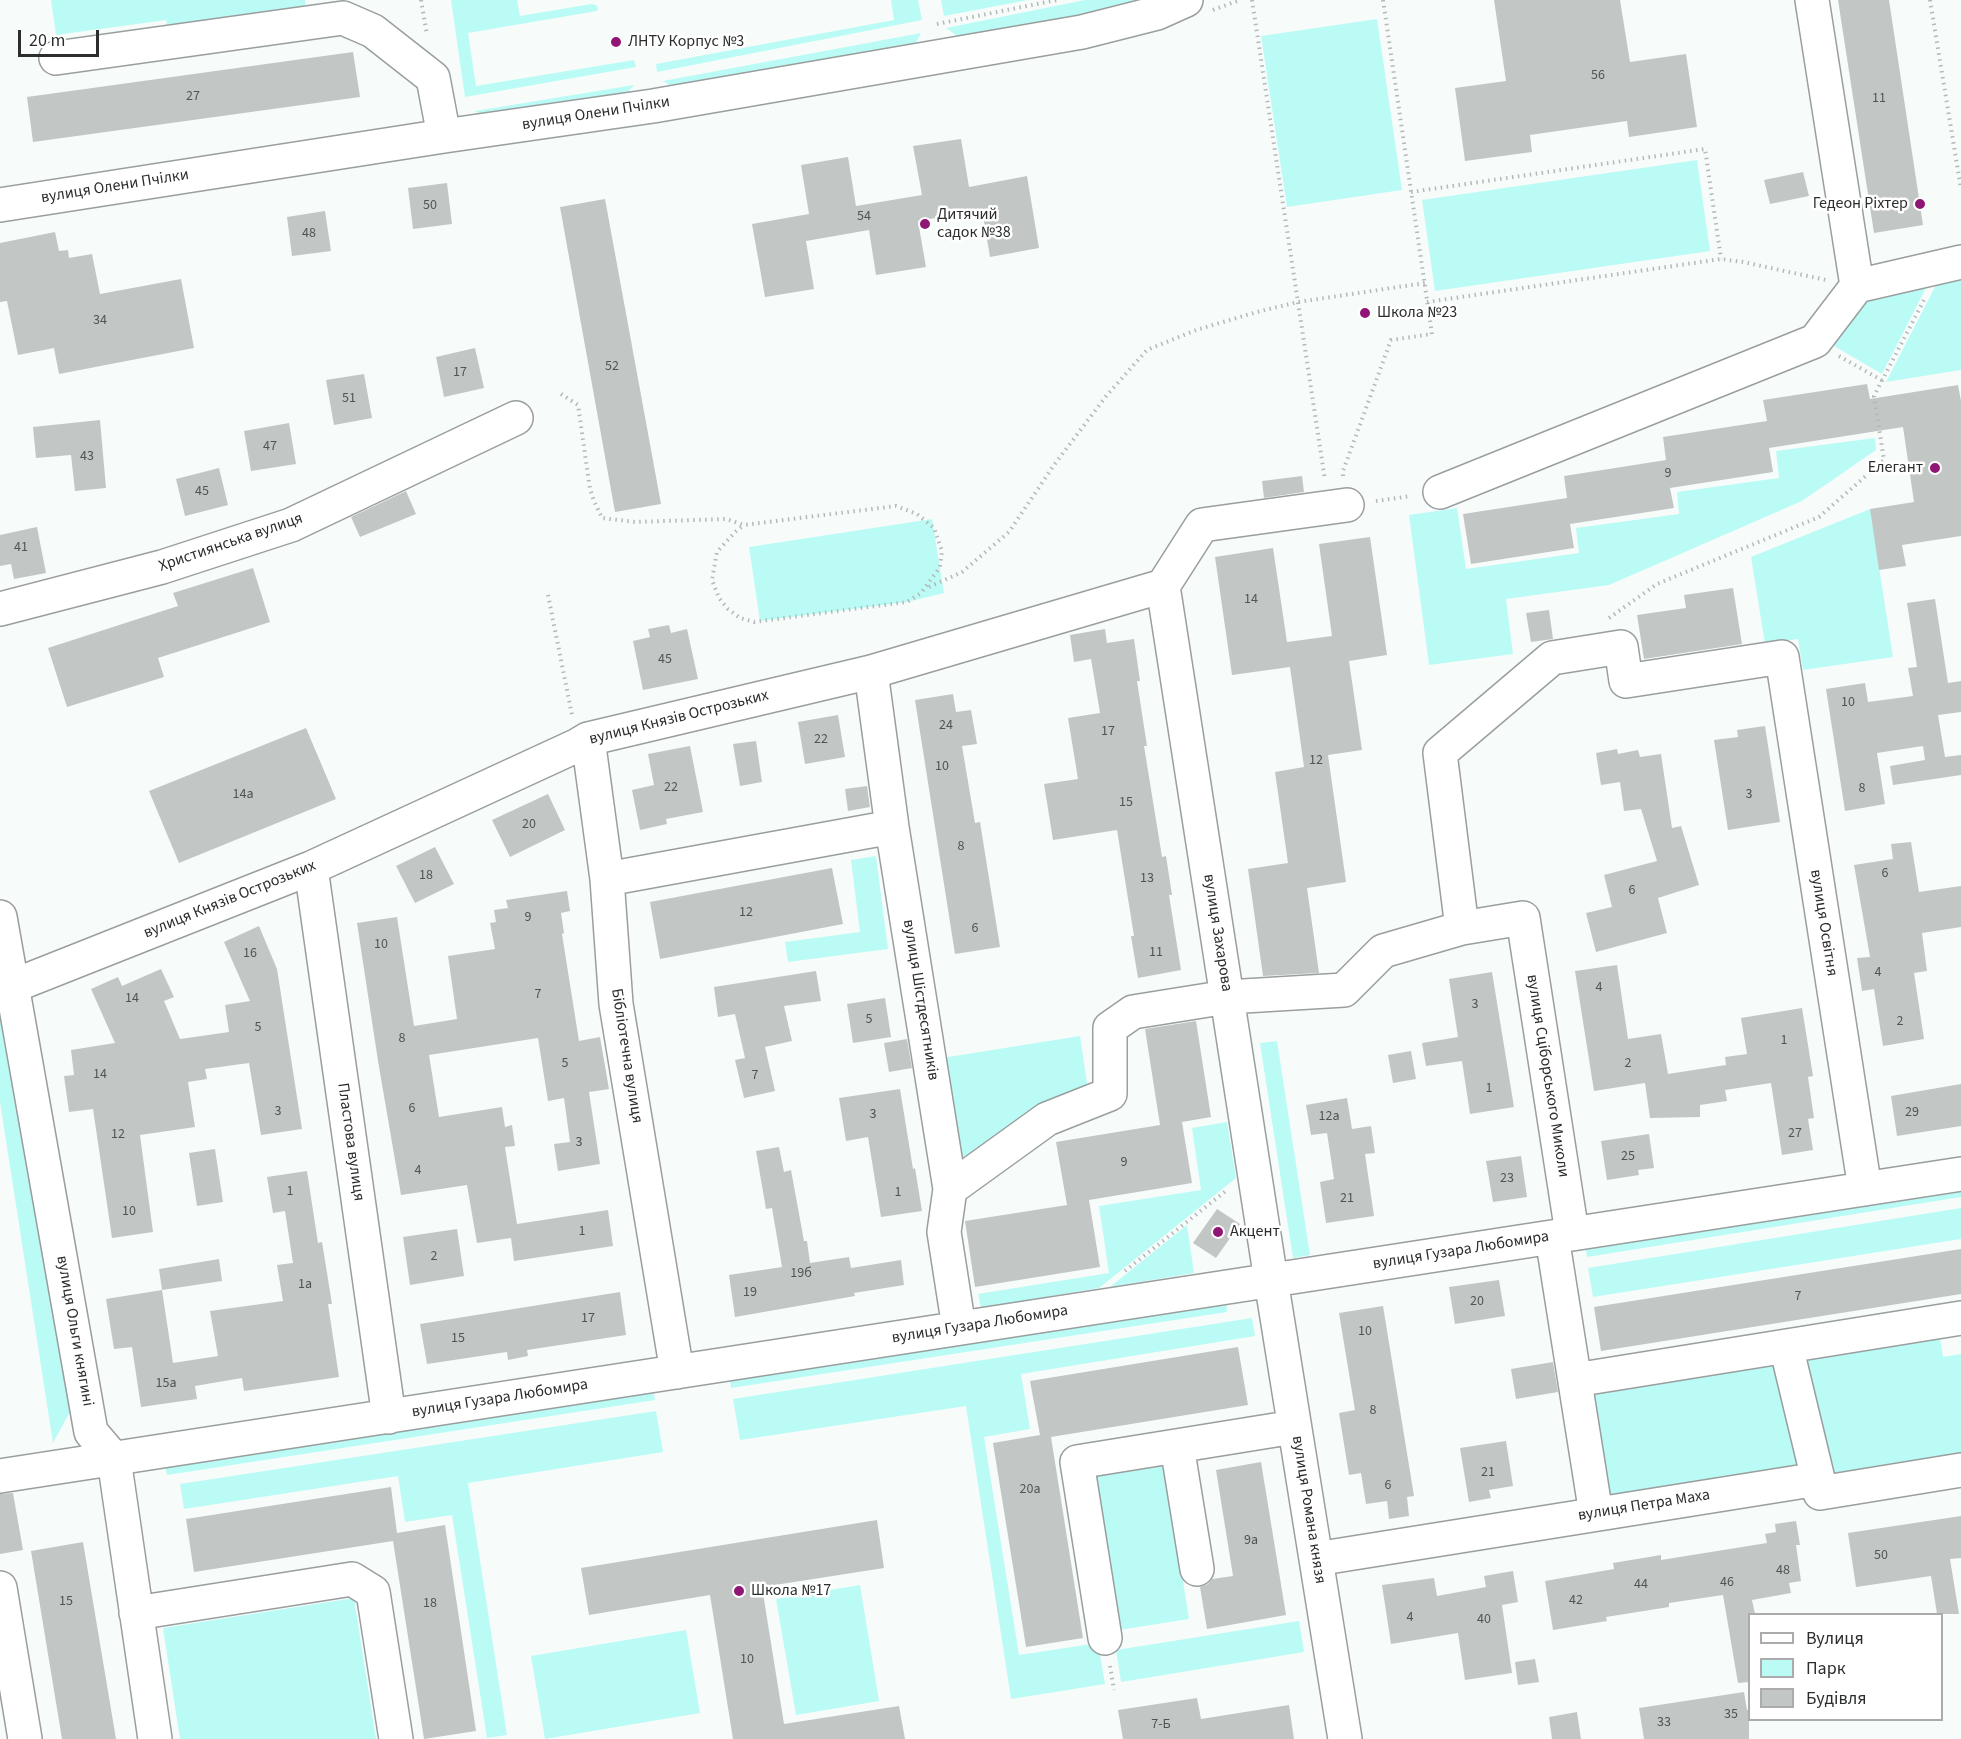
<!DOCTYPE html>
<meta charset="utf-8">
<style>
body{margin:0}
#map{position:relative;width:1961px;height:1739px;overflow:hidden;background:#f7fcfb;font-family:"Source Sans 3",sans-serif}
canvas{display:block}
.legend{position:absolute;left:1748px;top:1613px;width:195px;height:108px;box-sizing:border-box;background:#fff;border:2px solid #ababab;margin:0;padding:8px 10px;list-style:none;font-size:18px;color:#2c2e2e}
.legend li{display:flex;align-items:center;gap:12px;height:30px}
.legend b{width:30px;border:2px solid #ababab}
.scale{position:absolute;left:18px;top:30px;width:81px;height:27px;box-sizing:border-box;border:3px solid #2c2e2e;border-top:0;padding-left:8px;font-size:18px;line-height:21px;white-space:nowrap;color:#2c2e2e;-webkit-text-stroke:4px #fff;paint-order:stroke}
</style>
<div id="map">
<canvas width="1961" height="1739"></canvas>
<ul class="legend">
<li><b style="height:8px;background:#fff"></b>Вулиця</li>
<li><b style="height:16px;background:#bbfbf5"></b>Парк</li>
<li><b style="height:16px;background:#c2c7c6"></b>Будівля</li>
</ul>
<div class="scale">20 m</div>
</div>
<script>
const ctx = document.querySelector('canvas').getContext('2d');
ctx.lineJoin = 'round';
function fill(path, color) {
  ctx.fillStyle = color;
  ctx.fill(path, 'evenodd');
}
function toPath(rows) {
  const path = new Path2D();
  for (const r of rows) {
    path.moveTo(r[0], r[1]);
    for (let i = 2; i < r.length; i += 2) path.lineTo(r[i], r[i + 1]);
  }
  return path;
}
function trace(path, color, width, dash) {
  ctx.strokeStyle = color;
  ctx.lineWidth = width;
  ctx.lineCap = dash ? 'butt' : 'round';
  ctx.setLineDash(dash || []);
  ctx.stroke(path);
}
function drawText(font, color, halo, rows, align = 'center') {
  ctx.font = font + ' "Source Sans 3",sans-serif';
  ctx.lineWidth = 5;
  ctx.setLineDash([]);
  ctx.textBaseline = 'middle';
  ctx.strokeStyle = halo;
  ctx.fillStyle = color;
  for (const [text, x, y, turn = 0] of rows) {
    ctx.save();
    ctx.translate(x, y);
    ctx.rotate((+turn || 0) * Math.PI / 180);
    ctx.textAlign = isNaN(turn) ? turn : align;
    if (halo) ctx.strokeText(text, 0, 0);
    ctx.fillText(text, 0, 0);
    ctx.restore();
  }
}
fill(toPath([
 [51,0,305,0,306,13,169,33,166,20,56,35],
 [451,0,517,0,520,16,591,4,596,5,598,8,597,11,468,33,476,86,634,60,636,67,465,97],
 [891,0,918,0,922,20,657,72,656,64,894,20],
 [941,0,1028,0,944,16],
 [1085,0,1153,0,1139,6,963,40,946,28],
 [1377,19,1402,190,1287,207,1261,36],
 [921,33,914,46,678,90,663,81],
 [634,85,624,97,486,119,475,111],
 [1697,160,1710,251,1435,291,1422,200],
 [1961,277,1961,370,1886,382,1938,281],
 [1928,284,1882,374,1834,346,1860,306,1890,290],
 [1875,438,1876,450,1802,501,1609,585,1506,599,1513,654,1429,665,1409,515,1457,508,1466,569,1579,553,1576,528,1679,514,1677,492,1779,478,1776,451],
 [1870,509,1893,657,1803,670,1798,639,1765,644,1751,557],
 [932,519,944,593,907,602,760,621,749,547],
 [876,856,888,949,788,962,785,942,860,932,851,860],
 [0,1019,70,1412,53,1443,0,1102],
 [1080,1036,1088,1090,1043,1102,959,1168,942,1058],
 [1277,1041,1310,1255,1293,1258,1260,1043],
 [1227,1122,1236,1178,1099,1288,981,1308,978,1294,1109,1273,1099,1206,1201,1190,1192,1128],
 [1961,1186,1961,1197,1587,1257,1585,1246],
 [1961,1208,1961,1239,1593,1297,1588,1268],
 [1187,1225,1194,1273,1110,1287],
 [1226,1301,1227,1312,731,1388,730,1378],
 [1252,1318,1255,1336,1021,1374,1030,1429,984,1437,1019,1655,1098,1643,1105,1684,1011,1699,966,1406,740,1440,733,1399],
 [1939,1332,1943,1357,1961,1354,1961,1462,1827,1483,1797,1354],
 [1779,1358,1807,1472,1603,1505,1585,1389],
 [653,1390,655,1400,167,1475,165,1465],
 [656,1411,663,1452,468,1483,507,1735,487,1738,452,1515,405,1522,398,1476,184,1509,180,1484],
 [1163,1456,1189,1619,1113,1631,1087,1468],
 [860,1585,879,1701,796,1715,776,1599],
 [354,1598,376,1739,180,1739,163,1628],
 [1299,1621,1304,1652,1121,1682,1116,1650],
 [686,1630,700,1713,545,1739,531,1656]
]), '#bbfbf5');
fill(toPath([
 [1494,0,1620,0,1630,62,1686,54,1697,127,1629,137,1627,121,1530,135,1532,152,1465,161,1455,88,1506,81],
 [1838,0,1889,0,1923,225,1874,233],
 [353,52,360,97,33,142,27,97],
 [961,139,969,187,1027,176,1039,248,990,257,982,210,918,221,926,267,876,275,869,230,806,241,814,289,765,297,752,224,809,214,801,165,848,157,856,206,922,195,913,146],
 [1803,172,1809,196,1770,204,1764,180],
 [447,183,452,224,413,229,408,188],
 [605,199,661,504,615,512,560,207],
 [325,211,331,251,292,256,287,217],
 [55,232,59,251,68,250,69,258,92,254,100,294,181,279,194,348,59,374,54,348,18,355,7,301,0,302,0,243],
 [475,348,484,388,444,397,436,357],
 [364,374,372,418,334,425,326,380],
 [1867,384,1870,399,1958,385,1961,401,1961,536,1902,545,1906,566,1879,570,1870,509,1914,502,1903,427,1769,448,1773,472,1670,488,1674,508,1570,524,1574,548,1471,564,1463,514,1567,498,1564,476,1666,460,1663,437,1767,421,1763,400],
 [100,420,106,488,75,491,71,455,36,458,33,427],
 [289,423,296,464,251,471,244,431],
 [219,468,228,505,185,516,176,479],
 [1302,476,1304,492,1264,498,1262,481],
 [406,491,416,514,360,537,351,517],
 [37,527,46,573,14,579,11,564,0,566,0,535],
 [1370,537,1387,655,1349,661,1362,750,1328,755,1346,882,1307,888,1319,973,1263,976,1248,869,1288,863,1275,772,1304,767,1290,667,1232,675,1215,557,1273,548,1287,642,1332,636,1319,544],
 [253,568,270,622,158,658,164,677,67,707,48,648,178,606,173,593],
 [1733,588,1742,644,1644,659,1637,615,1686,608,1684,595],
 [1935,599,1948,683,1961,681,1961,712,1938,715,1945,757,1961,755,1961,775,1893,785,1890,766,1925,760,1923,746,1877,753,1885,804,1845,811,1826,689,1865,683,1868,702,1913,696,1908,668,1917,667,1907,603],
 [1549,610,1553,639,1531,642,1526,613],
 [669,625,671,633,687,629,698,679,643,690,633,641,650,637,648,629],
 [1105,629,1107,643,1134,639,1140,681,1137,681,1147,746,1144,746,1162,857,1166,856,1172,895,1169,895,1181,970,1138,978,1131,936,1134,936,1117,830,1053,840,1044,784,1078,779,1068,718,1100,713,1091,659,1074,662,1070,635],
 [953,694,956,712,971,710,977,744,962,746,975,823,980,822,1000,947,955,954,915,700],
 [838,715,845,757,805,764,798,722],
 [1765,726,1780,822,1728,830,1714,740,1738,737,1737,730],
 [306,728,336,799,179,863,149,791],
 [756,741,762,782,740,786,733,744],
 [690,746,703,812,666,819,667,824,640,830,632,790,654,785,648,754],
 [1617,749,1618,754,1638,750,1640,757,1661,754,1672,828,1681,826,1699,885,1658,898,1667,933,1596,952,1586,913,1612,907,1604,875,1657,861,1641,809,1624,811,1620,782,1601,785,1596,753],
 [867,786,870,807,848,811,845,789],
 [548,794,565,830,510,857,492,820],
 [1911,842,1919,892,1961,886,1961,927,1922,933,1927,971,1914,973,1924,1039,1883,1046,1874,989,1862,991,1857,958,1870,957,1854,865,1893,859,1891,844],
 [435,847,454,884,415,903,396,866],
 [832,868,843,924,660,959,650,902],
 [567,891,570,911,561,913,564,933,562,934,579,1041,600,1037,609,1089,589,1092,600,1164,558,1171,554,1144,570,1142,564,1098,548,1101,538,1038,429,1055,439,1117,502,1107,505,1127,512,1125,515,1146,505,1147,517,1224,608,1210,613,1246,514,1261,511,1238,477,1243,467,1185,401,1195,378,1061,357,923,397,917,414,1026,457,1019,448,956,495,949,490,923,496,922,494,910,508,908,506,900],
 [259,926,277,969,302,1129,261,1135,249,1063,205,1069,207,1079,188,1082,195,1127,140,1135,153,1232,112,1238,93,1109,69,1112,64,1076,74,1075,71,1050,115,1043,91,989,118,977,122,986,161,969,174,997,164,1001,180,1039,229,1032,225,1005,250,1001,224,942],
 [1617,965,1628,1039,1661,1034,1668,1074,1726,1065,1725,1057,1747,1054,1741,1018,1802,1008,1813,1076,1808,1077,1814,1118,1808,1119,1813,1150,1782,1155,1771,1083,1725,1090,1727,1101,1700,1105,1700,1117,1650,1118,1645,1083,1594,1091,1575,971],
 [816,971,821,1001,784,1006,792,1041,765,1047,775,1091,744,1098,735,1060,745,1058,735,1014,718,1017,714,987],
 [1492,972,1514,1107,1470,1114,1462,1061,1426,1066,1422,1043,1458,1037,1449,979],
 [885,998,891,1037,853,1043,847,1004],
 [1196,1021,1211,1117,1182,1122,1192,1183,1089,1200,1100,1267,975,1287,965,1221,1067,1205,1056,1142,1160,1125,1145,1029],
 [907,1039,912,1068,889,1072,884,1043],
 [1411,1051,1416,1079,1393,1083,1388,1055],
 [1961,1084,1961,1126,1897,1136,1891,1096],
 [900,1089,913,1169,915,1168,922,1211,881,1217,868,1137,846,1141,839,1098],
 [1347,1098,1352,1129,1371,1126,1375,1153,1365,1154,1374,1216,1326,1223,1320,1182,1334,1179,1327,1133,1311,1135,1306,1105],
 [1649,1134,1654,1168,1638,1170,1639,1175,1607,1180,1601,1141],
 [779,1147,784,1172,791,1170,804,1241,807,1241,810,1263,849,1257,851,1268,901,1260,904,1285,854,1293,855,1296,735,1317,729,1275,782,1267,772,1208,766,1209,756,1151],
 [215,1149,223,1202,197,1206,189,1153],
 [1521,1156,1527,1197,1493,1202,1486,1161],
 [307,1171,318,1243,322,1242,332,1304,328,1304,339,1377,244,1391,242,1378,195,1386,197,1399,141,1407,132,1347,114,1349,106,1299,162,1290,173,1363,218,1356,210,1311,283,1301,277,1265,293,1263,285,1211,273,1213,267,1177],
 [1217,1209,1240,1224,1216,1258,1193,1243],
 [457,1229,464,1276,410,1285,403,1237],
 [1961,1249,1961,1294,1601,1351,1594,1307],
 [219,1259,222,1281,162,1290,159,1269],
 [1499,1280,1505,1316,1455,1324,1449,1287],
 [620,1292,626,1335,527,1350,528,1356,508,1360,507,1352,427,1364,420,1324],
 [1383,1306,1414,1496,1407,1497,1409,1516,1389,1519,1387,1501,1366,1504,1361,1473,1349,1475,1339,1413,1355,1410,1339,1313],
 [1238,1347,1248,1405,1051,1437,1083,1638,1026,1647,993,1443,1040,1435,1030,1381],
 [1553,1362,1558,1392,1516,1399,1511,1369],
 [1506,1441,1513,1486,1489,1490,1491,1498,1469,1502,1460,1448],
 [1261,1462,1286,1615,1207,1629,1200,1587,1208,1584,1212,1579,1233,1576,1216,1470],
 [391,1487,397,1533,445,1525,476,1731,424,1739,393,1541,194,1572,186,1519],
 [13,1493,23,1550,0,1554,0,1494],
 [1961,1516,1961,1558,1950,1559,1959,1614,1937,1614,1931,1576,1856,1587,1848,1533],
 [877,1520,884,1568,762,1587,784,1724,899,1706,905,1739,733,1739,710,1595,589,1615,581,1568],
 [1796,1521,1800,1545,1796,1545,1801,1581,1789,1583,1791,1593,1752,1600,1755,1614,1749,1614,1749,1682,1738,1683,1723,1595,1669,1603,1669,1607,1606,1617,1607,1621,1553,1630,1545,1581,1614,1569,1613,1563,1661,1555,1661,1560,1767,1543,1765,1534,1776,1532,1775,1524],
 [83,1542,116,1739,62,1739,31,1551],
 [1513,1571,1518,1602,1502,1605,1512,1673,1465,1680,1458,1633,1391,1644,1382,1585,1434,1578,1437,1596,1486,1587,1484,1576],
 [1535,1659,1539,1682,1518,1685,1515,1662],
 [1744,1692,1747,1710,1749,1710,1749,1739,1644,1739,1639,1708],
 [1197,1698,1201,1719,1289,1705,1294,1739,1123,1739,1118,1710],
 [1577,1712,1581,1739,1552,1739,1549,1717]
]), '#c2c7c6');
const minor = toPath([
 [1812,0,1857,286],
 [56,58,343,18,373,31,433,78,444,136],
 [0,205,444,136,653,106,1082,32,1157,13,1186,0],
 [1440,492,1815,341,1857,286,1961,262],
 [1163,586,1271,1280,1345,1739],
 [0,609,162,567,291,525,516,418],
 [871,672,892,827,950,1189,944,1232,959,1328],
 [588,739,607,879,616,1004,677,1372],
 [311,868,389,1417],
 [607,879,892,827],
 [0,917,91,1432,114,1459,155,1739],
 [1462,928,1523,918,1572,1233],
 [13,986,311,868,578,745,588,739,871,672,1163,586,1202,525,1347,505],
 [950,1189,1047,1119,1110,1094,1110,1028,1133,1012,1227,997,1344,990,1383,951,1462,928,1440,753,1552,658,1621,647,1626,681,1782,657,1865,1189],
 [1552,1237,1596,1514],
 [1786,1346,1818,1479],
 [1575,1380,1961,1318],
 [1177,1446,1197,1569],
 [0,1476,1961,1174],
 [1316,1559,1818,1479,1820,1493,1961,1470],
 [0,1588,25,1739],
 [136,1613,352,1579,373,1592,396,1739],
 [1105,1638,1077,1462,1294,1427]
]);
trace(minor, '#9a9e9e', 36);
trace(toPath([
 [421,0,427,35],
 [1252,0,1325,480],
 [1930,0,1961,189],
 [1213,10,1240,0],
 [937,24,1057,0],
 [1411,192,1705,149,1721,259],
 [1427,302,1721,259,1743,262,1826,280],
 [1839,356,1883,381],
 [561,394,578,405,590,489,594,501,602,518,635,522,726,519,744,525,896,506,917,514,934,528,942,551,940,567,921,593,907,602,754,622,740,618,728,609,719,598,712,580,717,552,735,532,744,525],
 [1343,476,1343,471,1391,340,1432,334,1383,0],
 [1376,501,1411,496],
 [929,587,962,572,1009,532,1054,465,1107,395,1147,350,1196,330,1257,312,1298,302,1425,283],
 [548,595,572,715],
 [1609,618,1657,584,1819,517,1884,460,1874,396,1924,300],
 [1125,1271,1227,1190],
 [1110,1666,1114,1690]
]), '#b4b8b8', 4, [1.5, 4.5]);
trace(minor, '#fff', 33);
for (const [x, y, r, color] of [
 [616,42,6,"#901675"],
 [1920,204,6,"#901675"],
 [925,224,6,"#901675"],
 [1365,313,6,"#901675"],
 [1935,468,6,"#901675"],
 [1218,1232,6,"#901675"],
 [739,1591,6,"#901675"]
]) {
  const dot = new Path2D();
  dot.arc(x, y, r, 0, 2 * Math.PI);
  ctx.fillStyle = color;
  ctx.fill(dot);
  trace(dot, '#fff', 2);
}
drawText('14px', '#525454', null, [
 ["56",1598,76],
 ["27",193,97],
 ["11",1879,99],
 ["50",430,206],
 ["54",864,217],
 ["48",309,234],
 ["34",100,321],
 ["52",612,367],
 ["17",460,373],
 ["51",349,399],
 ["47",270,447],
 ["43",87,457],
 ["9",1668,474],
 ["45",202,492],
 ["41",21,548],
 ["14",1251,600],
 ["45",665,660],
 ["10",1848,703],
 ["24",946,726],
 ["17",1108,732],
 ["22",821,740],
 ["12",1316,761],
 ["10",942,767],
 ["22",671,788],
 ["8",1862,789],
 ["14а",243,795],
 ["3",1749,795],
 ["15",1126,803],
 ["20",529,825],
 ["8",961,847],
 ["6",1885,874],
 ["18",426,876],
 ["13",1147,879],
 ["6",1632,891],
 ["12",746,913],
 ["9",528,918],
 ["6",975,929],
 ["10",381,945],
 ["11",1156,953],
 ["16",250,954],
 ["4",1878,973],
 ["4",1599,988],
 ["7",538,995],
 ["14",132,999],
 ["3",1475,1005],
 ["5",869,1020],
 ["2",1900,1022],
 ["5",258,1028],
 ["8",402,1039],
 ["1",1784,1041],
 ["5",565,1064],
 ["2",1628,1064],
 ["14",100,1075],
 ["7",755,1076],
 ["1",1489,1089],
 ["6",412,1109],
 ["3",278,1112],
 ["29",1912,1113],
 ["3",873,1115],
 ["12а",1329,1117],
 ["27",1795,1134],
 ["12",118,1135],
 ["3",579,1143],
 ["25",1628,1157],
 ["9",1124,1163],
 ["4",418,1171],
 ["23",1507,1179],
 ["1",290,1192],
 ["1",898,1193],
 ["21",1347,1199],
 ["10",129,1212],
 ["1",582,1232],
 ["2",434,1257],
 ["19б",801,1274],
 ["1а",305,1285],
 ["19",750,1293],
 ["7",1798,1297],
 ["20",1477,1302],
 ["17",588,1319],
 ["10",1365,1332],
 ["15",458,1339],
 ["15а",166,1384],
 ["8",1373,1411],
 ["21",1488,1473],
 ["6",1388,1486],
 ["20а",1030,1490],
 ["9а",1251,1541],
 ["50",1881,1556],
 ["48",1783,1571],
 ["46",1727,1583],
 ["44",1641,1585],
 ["42",1576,1601],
 ["15",66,1602],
 ["18",430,1604],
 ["4",1410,1618],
 ["40",1484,1620],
 ["10",747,1660],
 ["35",1731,1715],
 ["33",1664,1723],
 ["7-Б",1161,1725]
]);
drawText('16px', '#2c2e2e', '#fff', [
 ["ЛНТУ Корпус №3",628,42],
 ["Гедеон Ріхтер",1908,204,"right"],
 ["Дитячий",937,215],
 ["садок №38",937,233],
 ["Школа №23",1377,313],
 ["Елегант",1923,468,"right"],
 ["Акцент",1230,1232],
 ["Школа №17",751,1591]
], 'left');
drawText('16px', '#2c2e2e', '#fff', [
 ["вулиця Олени Пчілки",596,114,-9],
 ["вулиця Олени Пчілки",115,187,-9],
 ["Християнська вулиця",231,543,-19],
 ["вулиця Князів Острозьких",679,718,-14],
 ["вулиця Князів Острозьких",230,900,-22],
 ["вулиця Освітня",1823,923,81],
 ["вулиця Захарова",1217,933,81],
 ["вулиця Шістдесятників",920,1000,81],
 ["Бібліотечна вулиця",626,1056,81],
 ["вулиця Сціборського Миколи",1547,1076,81],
 ["Пластова вулиця",350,1142,82],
 ["вулиця Гузара Любомира",1461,1251,-9],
 ["вулиця Гузара Любомира",980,1325,-9],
 ["вулиця Ольги княгині",74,1331,80],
 ["вулиця Гузара Любомира",500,1399,-9],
 ["вулиця Петра Маха",1644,1506,-9],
 ["вулиця Романа князя",1308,1510,81]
]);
</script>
